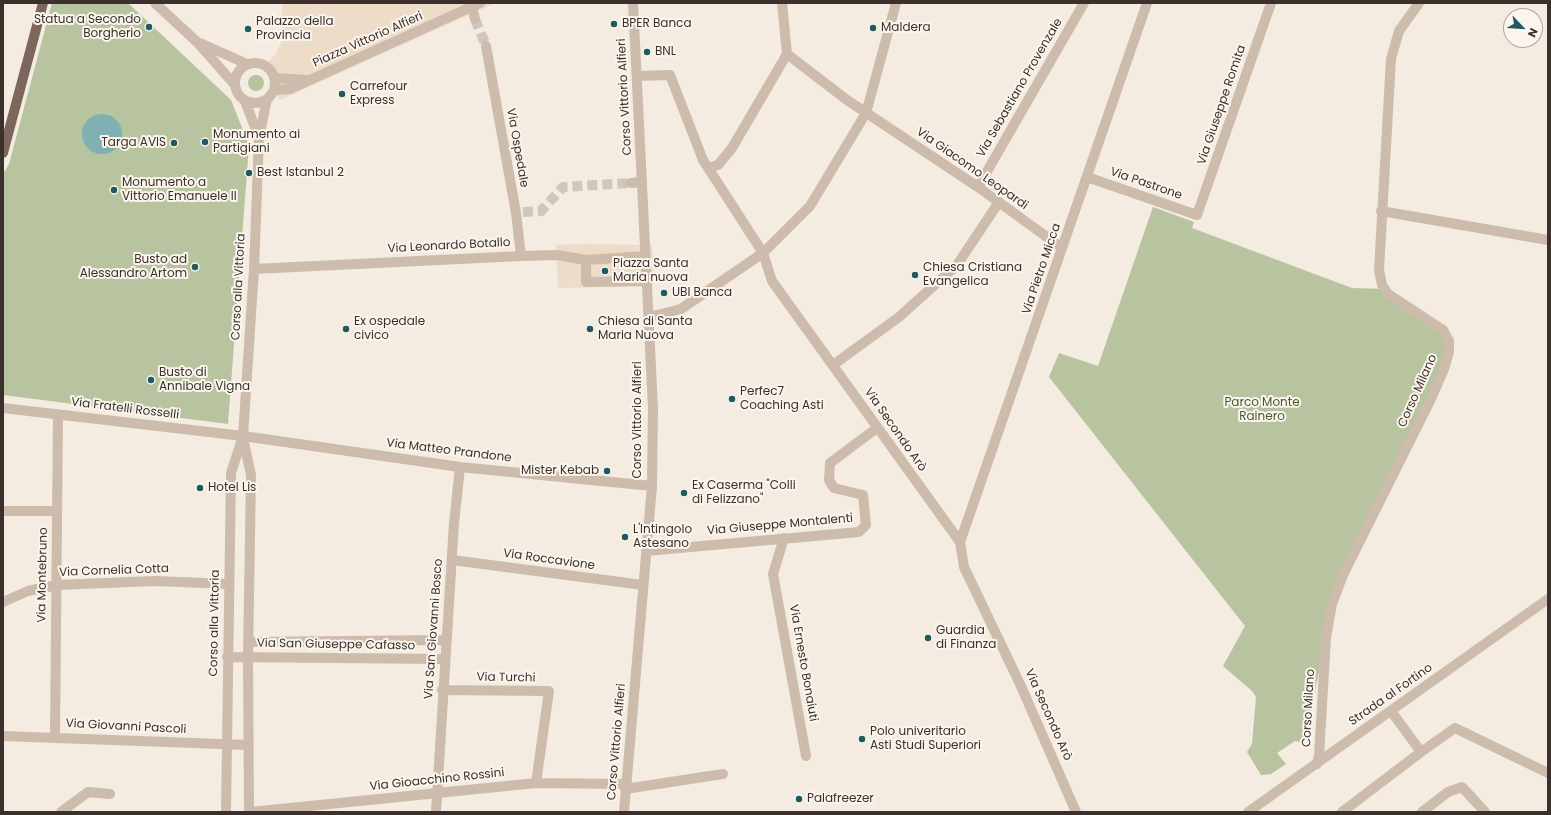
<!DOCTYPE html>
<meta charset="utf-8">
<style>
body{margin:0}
#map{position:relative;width:1551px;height:815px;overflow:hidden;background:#f4ebe1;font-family:Poppins,sans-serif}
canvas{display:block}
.frame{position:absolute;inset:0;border:4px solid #3b302b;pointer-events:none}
.north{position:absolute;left:1503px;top:8px;width:40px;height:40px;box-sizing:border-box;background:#fbf5ee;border:1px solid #aea6a0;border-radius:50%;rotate:115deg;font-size:11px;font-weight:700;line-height:16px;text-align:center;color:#3b302b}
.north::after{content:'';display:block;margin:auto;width:14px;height:18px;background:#1f5a5e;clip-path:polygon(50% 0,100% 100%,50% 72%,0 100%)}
</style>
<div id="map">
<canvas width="1551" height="815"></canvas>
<div class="frame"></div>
<div class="north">N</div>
</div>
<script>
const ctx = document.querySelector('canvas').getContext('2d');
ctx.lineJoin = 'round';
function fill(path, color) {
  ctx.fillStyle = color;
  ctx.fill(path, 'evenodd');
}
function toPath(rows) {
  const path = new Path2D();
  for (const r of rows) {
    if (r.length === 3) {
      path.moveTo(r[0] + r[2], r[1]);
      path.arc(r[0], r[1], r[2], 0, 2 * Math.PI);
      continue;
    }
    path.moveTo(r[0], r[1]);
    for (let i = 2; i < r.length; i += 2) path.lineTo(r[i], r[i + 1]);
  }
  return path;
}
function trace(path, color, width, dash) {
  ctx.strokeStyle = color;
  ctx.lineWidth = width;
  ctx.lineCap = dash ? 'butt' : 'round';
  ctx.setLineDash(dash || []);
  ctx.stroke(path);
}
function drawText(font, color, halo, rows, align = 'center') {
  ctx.font = font + ' Poppins,sans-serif';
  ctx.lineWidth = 4;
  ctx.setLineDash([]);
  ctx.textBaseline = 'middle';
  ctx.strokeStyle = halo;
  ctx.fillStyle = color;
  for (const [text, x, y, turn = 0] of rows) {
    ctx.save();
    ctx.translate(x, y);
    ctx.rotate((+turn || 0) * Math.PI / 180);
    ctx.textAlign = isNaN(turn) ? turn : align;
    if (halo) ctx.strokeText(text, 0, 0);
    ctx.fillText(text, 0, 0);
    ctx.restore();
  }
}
fill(toPath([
 [52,3,128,3,231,100,249,145,228,424,3,395,3,174,9,164],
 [256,83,8],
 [1153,207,1194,222,1192,228,1352,288,1384,289,1438,326,1449,352,1343,575,1326,638,1304,743,1295,741,1277,753,1286,764,1271,774,1261,775,1247,752,1252,744,1256,697,1252,691,1223,666,1245,626,1049,377,1059,353,1098,366]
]), '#b8c4a0');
fill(toPath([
 [282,3,495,3,280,100,274,90,275,82,273,73,265,65,275,55,282,41],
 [585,244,652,245,653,286,558,288,556,245]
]), '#ecdcc8');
fill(toPath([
 [102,134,20]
]), '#7fb0b2');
trace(toPath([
 [475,19,486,46],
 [523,212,541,211,563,187,631,183]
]), '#cfc6bd', 10, [10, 5]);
trace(toPath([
 [155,3,197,42,235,85],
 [782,3,787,54,847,100,978,187,1062,248],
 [472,7,475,19],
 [200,43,247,64],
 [486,46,516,213,521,256],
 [255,83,20],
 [637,76,670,75,703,160,763,253,772,281,960,542,964,567,1020,684,1076,812],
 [275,78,308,80],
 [274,90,290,89,480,3],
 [245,101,259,138],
 [708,168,718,165,732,148,787,54],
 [1087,177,1197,215,1271,3],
 [631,183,642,182],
 [978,187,1084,3],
 [1381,211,1548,240],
 [586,260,586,282,647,281],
 [254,269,521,256,557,255,586,260,646,256],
 [649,317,681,309,763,253,810,206,866,113,896,3],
 [833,365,899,317,957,265,999,202],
 [3,408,243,436,460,467,652,486],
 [243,438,251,475,248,657,249,812],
 [3,511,57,511],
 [784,538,773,574,806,756],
 [960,542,1147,3],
 [646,551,859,532,866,525,863,495,834,488,829,480,830,463,877,428],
 [452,560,643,585],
 [3,602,28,591,57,585,155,581,228,584],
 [248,642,446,640],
 [227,657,444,659],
 [442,690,549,691,536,783],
 [3,736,248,745],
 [55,736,58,414],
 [1421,752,1455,728,1548,773],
 [1317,764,1319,756,1326,638,1332,604,1343,575,1431,399,1444,369,1449,352,1449,341,1443,330,1388,294,1382,285,1379,270,1391,59,1399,31,1419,3],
 [625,789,723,774],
 [61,812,88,792,110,794],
 [226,812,231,473,243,436,254,269,259,138,267,99],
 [251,812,536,783,626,784],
 [436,812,454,523,460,467],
 [624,812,652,486,653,408,633,3],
 [1248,812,1548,599],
 [1342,812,1421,752,1391,711],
 [1422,812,1448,792,1462,787,1485,812]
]), '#cdbbac', 10);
trace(toPath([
 [3,153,43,3]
]), '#7d675c', 10);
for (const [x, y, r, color] of [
 [614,24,4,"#1f5a5e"],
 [149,27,4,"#1f5a5e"],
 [873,28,4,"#1f5a5e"],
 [248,29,4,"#1f5a5e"],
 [647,52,4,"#1f5a5e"],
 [342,94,4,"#1f5a5e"],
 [205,142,4,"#1f5a5e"],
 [174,143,4,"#1f5a5e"],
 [249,173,4,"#1f5a5e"],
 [114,190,4,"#1f5a5e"],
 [195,267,4,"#1f5a5e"],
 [605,271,4,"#1f5a5e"],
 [915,275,4,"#1f5a5e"],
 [664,293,4,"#1f5a5e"],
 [346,329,4,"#1f5a5e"],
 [590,329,4,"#1f5a5e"],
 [151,380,4,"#1f5a5e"],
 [732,399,4,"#1f5a5e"],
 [607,471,4,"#1f5a5e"],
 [200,488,4,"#1f5a5e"],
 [684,493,4,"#1f5a5e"],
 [625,537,4,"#1f5a5e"],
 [928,638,4,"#1f5a5e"],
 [862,739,4,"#1f5a5e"],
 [799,799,4,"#1f5a5e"]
]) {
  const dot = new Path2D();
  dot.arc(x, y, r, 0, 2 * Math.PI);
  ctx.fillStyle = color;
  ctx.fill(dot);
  trace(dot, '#fbf5ee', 1.5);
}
drawText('12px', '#3b302b', '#fbf5ee', [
 ["Statua a Secondo",141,20,"right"],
 ["Borgherio",141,34,"right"],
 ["Palazzo della",256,22],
 ["Provincia",256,36],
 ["BPER Banca",622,24],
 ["Maldera",881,28],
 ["BNL",655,52],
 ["Carrefour",350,87],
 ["Express",350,101],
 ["Monumento ai",213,135],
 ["Partigiani",213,149],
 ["Targa AVIS",166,143,"right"],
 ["Best Istanbul 2",257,173],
 ["Monumento a",122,183],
 ["Vittorio Emanuele II",122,197],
 ["Busto ad",187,260,"right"],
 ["Alessandro Artom",187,274,"right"],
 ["Piazza Santa",613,264],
 ["Maria nuova",613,278],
 ["Chiesa Cristiana",923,268],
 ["Evangelica",923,282],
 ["UBI Banca",672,293],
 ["Ex ospedale",354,322],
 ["civico",354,336],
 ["Chiesa di Santa",598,322],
 ["Maria Nuova",598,336],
 ["Busto di",159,373],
 ["Annibale Vigna",159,387],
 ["Perfec7",740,392],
 ["Coaching Asti",740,406],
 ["Mister Kebab",599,471,"right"],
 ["Ex Caserma \"Colli",692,486],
 ["di Felizzano\"",692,500],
 ["Hotel Lis",208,488],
 ["L'Intingolo",633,530],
 ["Astesano",633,544],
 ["Guardia",936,631],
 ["di Finanza",936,645],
 ["Polo univeritario",870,732],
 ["Asti Studi Superiori",870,746],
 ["Palafreezer",807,799]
], 'left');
drawText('12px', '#3b302b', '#fbf5ee', [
 ["Piazza Vittorio Alfieri",368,40,-24],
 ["Via Sebastiano Provenzale",1020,88,-60],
 ["Corso Vittorio Alfieri",625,97,-93],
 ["Via Giuseppe Romita",1222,105,-71],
 ["Via Ospedale",517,148,80],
 ["Via Giacomo Leopardi",972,169,35],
 ["Via Pastrone",1146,184,19],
 ["Via Leonardo Botallo",449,246,-3],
 ["Via Pietro Micca",1042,269,-71],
 ["Corso alla Vittoria",239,287,-87],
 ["Corso Milano",1418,391,-66],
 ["Via Fratelli Rosselli",125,409,7],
 ["Corso Vittorio Alfieri",638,420,-90],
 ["Via Secondo Arò",895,430,55],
 ["Via Matteo Prandone",449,451,7],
 ["Via Giuseppe Montalenti",780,525,-5],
 ["Via Roccavione",549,560,8],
 ["Via Cornelia Cotta",114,571,-2],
 ["Via Montebruno",43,575,-89],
 ["Corso alla Vittoria",215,623,-89],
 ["Via San Giovanni Bosco",434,629,-86],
 ["Via San Giuseppe Cafasso",336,645,1],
 ["Via Ernesto Bonaiuti",803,663,80],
 ["Via Turchi",506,678,1],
 ["Strada al Fortino",1391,695,-35],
 ["Corso Milano",1309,708,-87],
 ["Via Secondo Arò",1048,715,66],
 ["Via Giovanni Pascoli",126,727,3],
 ["Corso Vittorio Alfieri",617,742,-85],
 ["Via Gioacchino Rossini",437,780,-6]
]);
drawText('12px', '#4a5a2e', '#fbf5ee', [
 ["Parco Monte",1262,403],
 ["Rainero",1262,417]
]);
</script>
